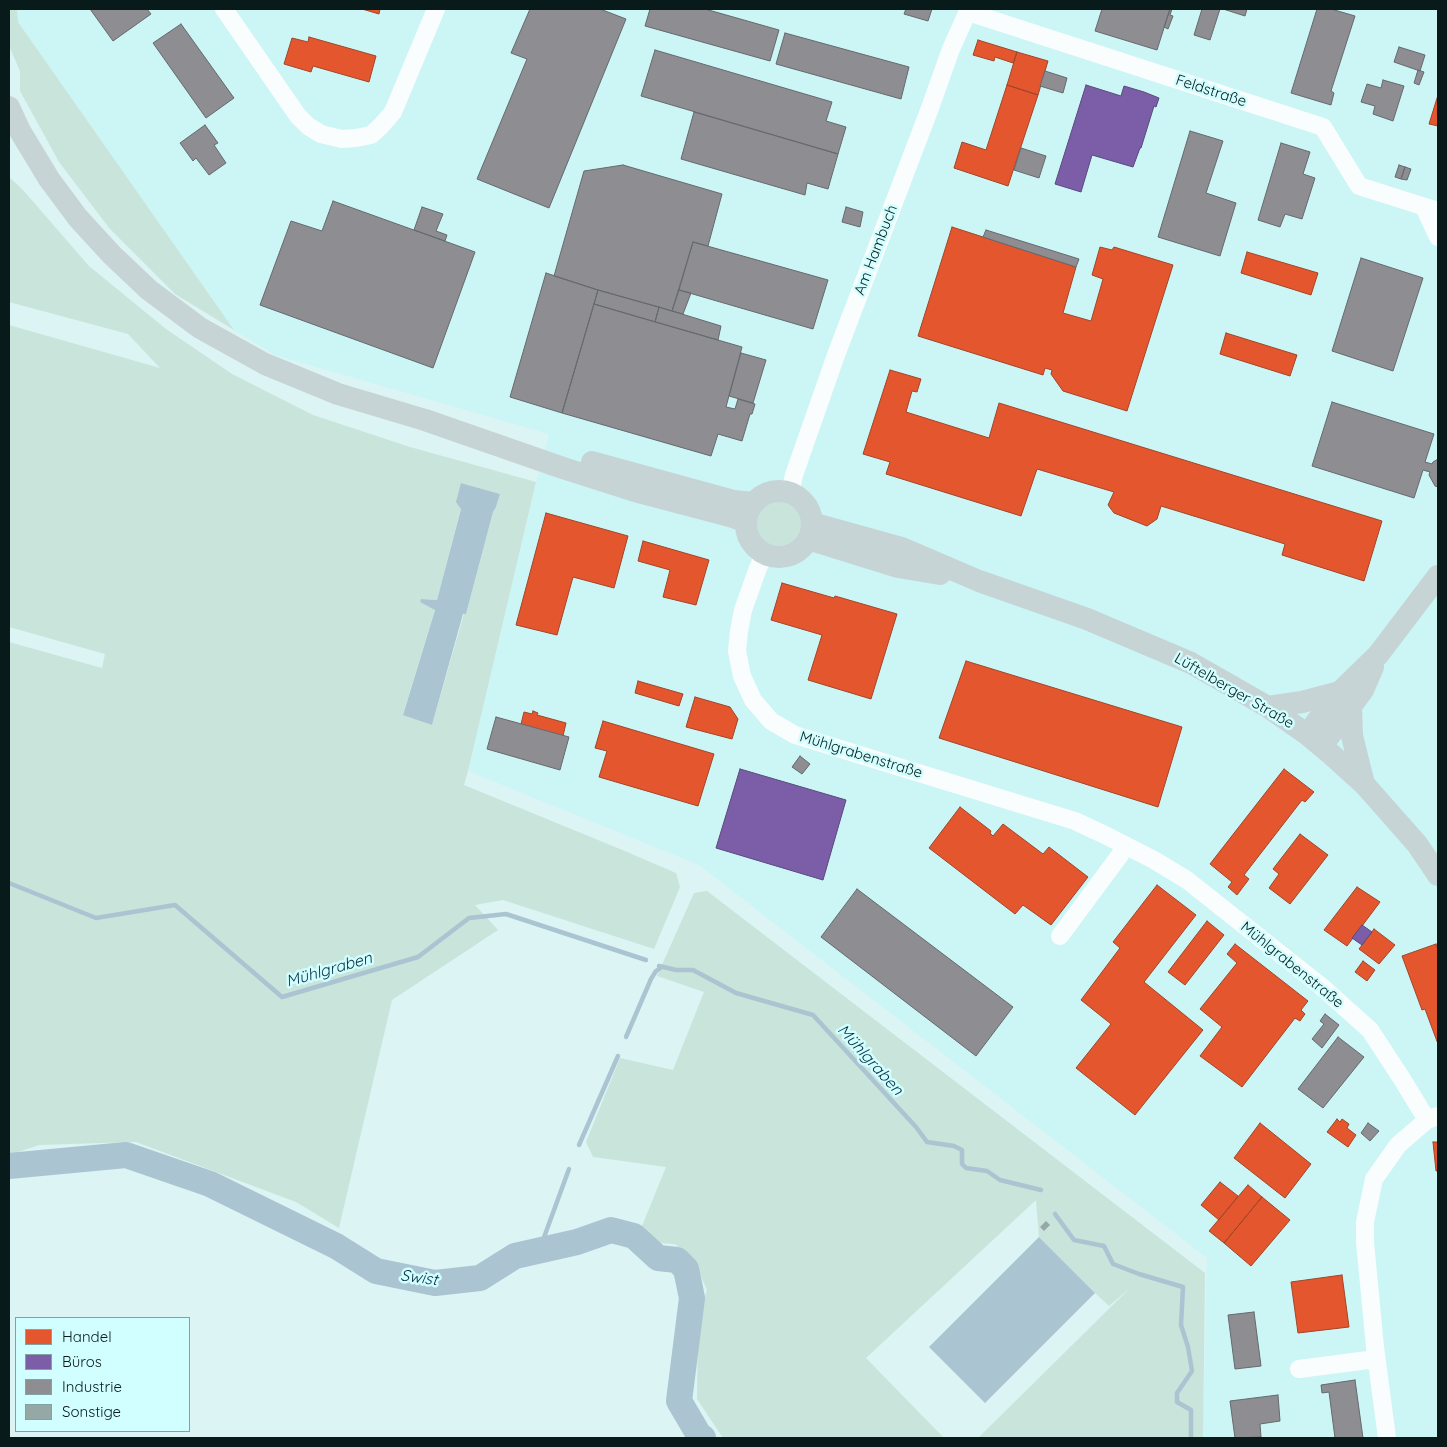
<!DOCTYPE html>
<meta charset="utf-8">
<style>
body{margin:0}
#map{position:relative;width:1447px;height:1447px;overflow:hidden;background:#dcf4f4;font-family:Quicksand,sans-serif}
canvas{display:block}
.frame{position:absolute;inset:0;border:10px solid #091a1b;pointer-events:none}
.legend{position:absolute;left:15px;top:1317px;width:175px;height:115px;box-sizing:border-box;background:#d1feff;border:1px solid #81a3a4;margin:0;padding:6px 9px;list-style:none;font-size:15px;color:#091a1b}
.legend li{display:flex;align-items:center;gap:10px;height:25px}
.legend b{width:25px;border:1px solid #81a3a4}
</style>
<div id="map">
<canvas width="1447" height="1447"></canvas>
<div class="frame"></div>
<ul class="legend">
<li><b style="height:14px;background:#e4572e"></b>Handel</li>
<li><b style="height:14px;background:#7b5ea7"></b>Büros</li>
<li><b style="height:14px;background:#8d8d92"></b>Industrie</li>
<li><b style="height:14px;background:#96a8a6"></b>Sonstige</li>
</ul>
</div>
<script>
const ctx = document.querySelector('canvas').getContext('2d');
ctx.lineJoin = 'round';
function fill(path, color) {
  ctx.fillStyle = color;
  ctx.fill(path, 'evenodd');
}
function toPath(rows) {
  const path = new Path2D();
  for (const r of rows) {
    if (r.length === 3) {
      path.moveTo(r[0] + r[2], r[1]);
      path.arc(r[0], r[1], r[2], 0, 2 * Math.PI);
      continue;
    }
    path.moveTo(r[0], r[1]);
    for (let i = 2; i < r.length; i += 2) path.lineTo(r[i], r[i + 1]);
  }
  return path;
}
function trace(path, color, width, dash) {
  ctx.strokeStyle = color;
  ctx.lineWidth = width;
  ctx.lineCap = dash ? 'butt' : 'round';
  ctx.setLineDash(dash || []);
  ctx.stroke(path);
}
function drawText(font, color, halo, rows, align = 'center') {
  ctx.font = font + ' Quicksand,sans-serif';
  ctx.lineWidth = 5;
  ctx.setLineDash([]);
  ctx.textBaseline = 'middle';
  ctx.strokeStyle = halo;
  ctx.fillStyle = color;
  for (const [text, x, y, turn = 0] of rows) {
    ctx.save();
    ctx.translate(x, y);
    ctx.rotate((+turn || 0) * Math.PI / 180);
    ctx.textAlign = isNaN(turn) ? turn : align;
    if (halo) ctx.strokeText(text, 0, 0);
    ctx.fillText(text, 0, 0);
    ctx.restore();
  }
}
fill(toPath([
 [17,9,1438,9,1438,1438,1203,1438,1207,1258,699,865,468,771,537,479,549,434,275,355,234,330,18,22]
]), '#ccf5f6');
fill(toPath([
 [9,9,17,9,18,22,234,330,175,294,110,229,59,162,20,91,20,71,9,46],
 [9,177,23,190,89,266,166,329,232,374,313,415,410,447,536,482,468,771,464,785,620,849,676,873,680,887,654,949,503,900,475,905,498,930,392,1000,339,1228,296,1202,136,1142,39,1145,9,1155,9,642,102,668,105,654,9,627,9,325,160,368,128,334,9,302],
 [461,483,500,494,496,507,493,512,466,614,464,614,432,725,403,714,435,609,420,602,421,599,437,600,461,508],
 [779,523,23],
 [707,891,1205,1273,1203,1438,978,1438,1130,1288,1109,1306,1095,1293,1039,1237,1036,1200,866,1358,944,1438,723,1438,697,1399,698,1317,707,1290,693,1259,675,1244,659,1243,642,1226,666,1167,593,1157,586,1142,620,1058,673,1070,704,992,657,976,694,893]
]), '#c9e4da');
fill(toPath([
 [461,483,500,494,496,507,493,512,466,614,463,614,432,725,403,715,435,610,420,602,421,599,437,600,461,509,456,502],
 [1039,1237,1095,1293,985,1403,929,1347]
]), '#aac4d2');
const shops = toPath([
 [362,9,380,9,379,14,362,9],
 [309,37,376,56,369,82,313,66,311,72,284,64,292,38,308,42,309,37],
 [978,40,1017,52,1013,63,995,57,994,61,973,55,978,40],
 [1017,52,1048,61,1038,95,1007,85,1017,52],
 [1007,85,1038,95,1008,186,954,168,962,142,986,150,1007,85],
 [1438,95,1438,126,1429,124,1438,95],
 [952,227,1076,267,1063,313,1091,321,1103,279,1092,275,1100,247,1112,250,1114,247,1173,265,1127,411,1063,391,1051,374,1052,370,1045,368,1043,375,918,336,952,227],
 [1247,252,1318,273,1311,295,1241,273,1247,252],
 [1226,333,1297,355,1290,376,1220,354,1226,333],
 [890,370,921,379,917,392,912,391,906,412,989,438,999,403,1382,521,1364,581,1282,555,1285,544,1161,506,1157,519,1147,526,1114,513,1108,505,1114,492,1037,469,1021,516,886,474,890,462,863,454,890,370],
 [546,513,628,536,614,588,573,577,557,635,516,625,546,513],
 [643,541,709,560,696,605,663,597,670,570,638,561,643,541],
 [782,583,834,598,835,596,897,614,871,699,808,680,822,635,771,620,782,583],
 [966,661,1182,727,1158,807,939,738,966,661],
 [638,681,683,694,679,706,635,693,638,681],
 [695,697,730,707,738,719,732,739,686,727,695,697],
 [533,711,538,713,537,715,566,723,563,736,521,724,524,712,532,714,533,711],
 [603,721,714,754,698,806,599,777,607,751,595,748,603,721],
 [1284,769,1314,792,1305,802,1302,800,1244,875,1249,879,1237,895,1228,887,1232,882,1210,864,1284,769],
 [960,807,991,831,990,833,993,836,1003,824,1043,854,1049,847,1088,877,1051,925,1023,905,1015,914,929,848,960,807],
 [1300,834,1328,855,1290,904,1269,888,1279,874,1273,869,1300,834],
 [1157,885,1196,915,1144,982,1203,1030,1135,1115,1076,1068,1111,1024,1081,1000,1120,948,1113,942,1157,885],
 [1357,887,1380,902,1347,946,1324,930,1357,887],
 [1207,921,1224,935,1185,985,1168,972,1207,921],
 [1374,929,1395,945,1379,964,1359,949,1374,929],
 [1235,944,1308,1001,1301,1010,1305,1014,1300,1021,1295,1018,1242,1087,1200,1056,1222,1027,1200,1009,1237,963,1227,954,1235,944],
 [1436,944,1438,950,1438,1044,1425,1009,1422,1010,1402,956,1436,944],
 [1363,961,1375,970,1367,981,1355,972,1363,961],
 [1337,1119,1340,1122,1342,1119,1349,1124,1347,1128,1356,1135,1348,1147,1327,1132,1337,1119],
 [1260,1123,1311,1164,1285,1198,1234,1158,1260,1123],
 [1433,1142,1438,1142,1438,1171,1436,1171,1433,1142],
 [1220,1182,1238,1196,1219,1220,1201,1205,1220,1182],
 [1248,1185,1262,1197,1224,1243,1209,1231,1248,1185],
 [1262,1197,1290,1220,1251,1266,1224,1243,1262,1197],
 [1342,1275,1349,1327,1298,1333,1291,1282,1342,1275]
]);
fill(shops, '#e4572e');
trace(shops, '#a24528', 1);
const offices = toPath([
 [1086,85,1121,96,1124,86,1144,92,1159,98,1156,107,1154,106,1141,148,1140,148,1133,167,1092,155,1081,192,1055,184,1086,85],
 [740,769,846,800,823,880,716,848,740,769],
 [1362,925,1372,932,1362,945,1352,938,1362,925]
]);
fill(offices, '#7b5ea7');
trace(offices, '#594a7d', 1);
const industry = toPath([
 [90,9,147,9,151,14,113,41,90,9],
 [530,9,600,9,626,19,549,208,477,179,527,59,511,53,530,9],
 [650,9,705,9,779,30,770,61,645,26,650,9],
 [906,9,932,9,928,21,904,14,906,9],
 [1102,9,1170,9,1157,50,1095,31,1102,9],
 [1170,9,1172,9,1170,15,1173,16,1168,29,1164,27,1170,9],
 [1202,9,1220,9,1210,40,1194,35,1202,9],
 [1223,9,1247,9,1245,16,1223,9],
 [1317,9,1331,9,1355,16,1331,91,1334,93,1331,105,1291,93,1317,9],
 [181,24,234,98,206,118,153,43,181,24],
 [785,33,909,67,901,99,776,64,785,33],
 [1399,47,1425,55,1420,71,1394,62,1399,47],
 [655,50,832,102,826,121,846,127,838,154,641,96,655,50],
 [1418,70,1424,72,1419,85,1414,83,1418,70],
 [1045,71,1067,78,1063,93,1040,86,1045,71],
 [1383,80,1404,86,1393,121,1373,114,1375,106,1361,102,1367,84,1381,88,1383,80],
 [694,112,838,154,828,189,807,183,805,195,681,159,694,112],
 [205,125,218,143,214,145,226,163,209,175,196,158,193,161,180,143,205,125],
 [1190,131,1223,141,1206,193,1236,203,1220,256,1158,237,1190,131],
 [1281,143,1310,152,1303,174,1315,178,1302,219,1285,214,1280,227,1258,220,1281,143],
 [1021,148,1046,156,1039,178,1014,170,1021,148],
 [623,165,722,194,708,246,693,242,672,311,598,290,554,276,584,171,623,165],
 [1399,165,1405,167,1401,179,1395,177,1399,165],
 [1405,167,1411,169,1407,180,1401,179,1405,167],
 [333,201,475,252,433,368,260,305,291,221,322,231,333,201],
 [422,207,443,214,436,231,447,235,445,241,414,230,422,207],
 [846,207,863,212,860,227,842,222,846,207],
 [986,230,1079,259,1076,267,983,237,986,230],
 [693,242,828,280,813,329,679,290,693,242],
 [1361,258,1423,278,1393,371,1332,351,1361,258],
 [546,273,598,290,562,413,510,397,546,273],
 [598,290,659,307,655,322,594,304,598,290],
 [679,290,691,293,683,314,672,311,679,290],
 [594,304,742,347,726,407,735,409,738,399,755,404,752,414,750,414,742,441,718,434,711,456,562,413,594,304],
 [659,307,721,326,718,340,655,322,659,307],
 [741,353,766,360,753,403,729,396,741,353],
 [1332,402,1434,434,1425,462,1432,464,1433,462,1438,459,1438,487,1435,486,1429,475,1430,472,1423,470,1414,498,1312,466,1332,402],
 [496,717,569,737,560,770,487,749,496,717],
 [800,756,810,764,802,774,792,767,800,756],
 [857,889,1013,1007,976,1056,821,937,857,889],
 [1325,1014,1339,1025,1322,1048,1312,1039,1324,1024,1320,1021,1325,1014],
 [1338,1037,1364,1057,1323,1108,1298,1089,1338,1037],
 [1368,1123,1379,1131,1370,1141,1361,1133,1368,1123],
 [1254,1312,1261,1366,1235,1369,1228,1315,1254,1312],
 [1355,1380,1363,1438,1335,1438,1329,1392,1322,1393,1321,1385,1355,1380],
 [1278,1395,1280,1421,1260,1424,1261,1437,1235,1438,1230,1401,1278,1395]
]);
fill(industry, '#8d8d92');
trace(industry, '#656a6e', 1);
trace(toPath([
 [9,883,96,918,175,905,282,997,418,957,469,918,506,914,646,960],
 [659,966,676,970,693,970,736,993,813,1015,916,1127,927,1142,954,1146,962,1150,962,1164,966,1168,987,1171,1000,1180,1041,1190],
 [626,1037,651,979,656,971,662,967],
 [579,1145,618,1056],
 [1055,1214,1074,1240,1104,1246,1113,1264,1139,1274,1183,1287,1181,1325,1188,1347,1192,1371,1177,1393,1177,1402,1191,1410,1191,1438],
 [539,1251,569,1169]
]), '#aac4d2', 4.5);
trace(toPath([
 [9,1166,126,1155,210,1184,336,1246,376,1271,435,1283,480,1278,515,1256,577,1242,611,1230,634,1236,658,1258,677,1260,686,1269,692,1298,679,1401,699,1435,703,1438]
]), '#aac4d2', 26);
fill(toPath([
 [1046,1221,1050,1225,1044,1231,1040,1227]
]), '#96a8a6');
trace(toPath([
 [224,9,298,116,308,126,321,134,342,139,356,138,371,135,381,126,393,112,436,9],
 [968,12,1323,127,1359,186,1438,211],
 [1424,207,1438,237],
 [790,493,794,475,836,355,930,108,951,49,969,9],
 [765,553,758,568,743,610,739,631,737,651,742,676,753,700,771,721,795,735,1075,821,1105,835,1154,860,1187,880,1322,987,1370,1030,1402,1079,1427,1120],
 [1060,936,1120,855,1125,845],
 [1299,1369,1376,1359],
 [1387,1438,1375,1347,1365,1242,1365,1222,1374,1179,1398,1145,1427,1120,1438,1116]
]), '#fafdfd', 18);
trace(toPath([
 [9,107,20,131,49,179,78,218,112,255,149,290,200,328,265,364,338,394,425,420,563,468,635,491,730,516,746,522],
 [592,462,734,501,753,503],
 [779,524,33],
 [812,523,902,548,979,581,1087,619,1191,663,1268,707,1308,735,1332,755,1364,784,1417,844,1438,875],
 [808,539,898,567,940,574],
 [1268,707,1302,702,1340,692],
 [1351,707,1352,736,1364,784],
 [1308,735,1317,721,1340,692,1378,655,1438,576],
 [1322,746,1363,690,1373,667]
]), '#c6d4d6', 22);
drawText('15px', '#091a1b', '#d1feff', [
 ["Feldstraße",1211,91,18],
 ["Am Hambuch",876,250,-69],
 ["Lüftelberger Straße",1234,691,30],
 ["Mühlgrabenstraße",861,755,17],
 ["Mühlgrabenstraße",1292,965,39]
]);
drawText('italic 16px', '#093046', '#d1feff', [
 ["Mühlgraben",329,970,-16],
 ["Mühlgraben",870,1060,48],
 ["Swist",419,1278,8]
]);
</script>
